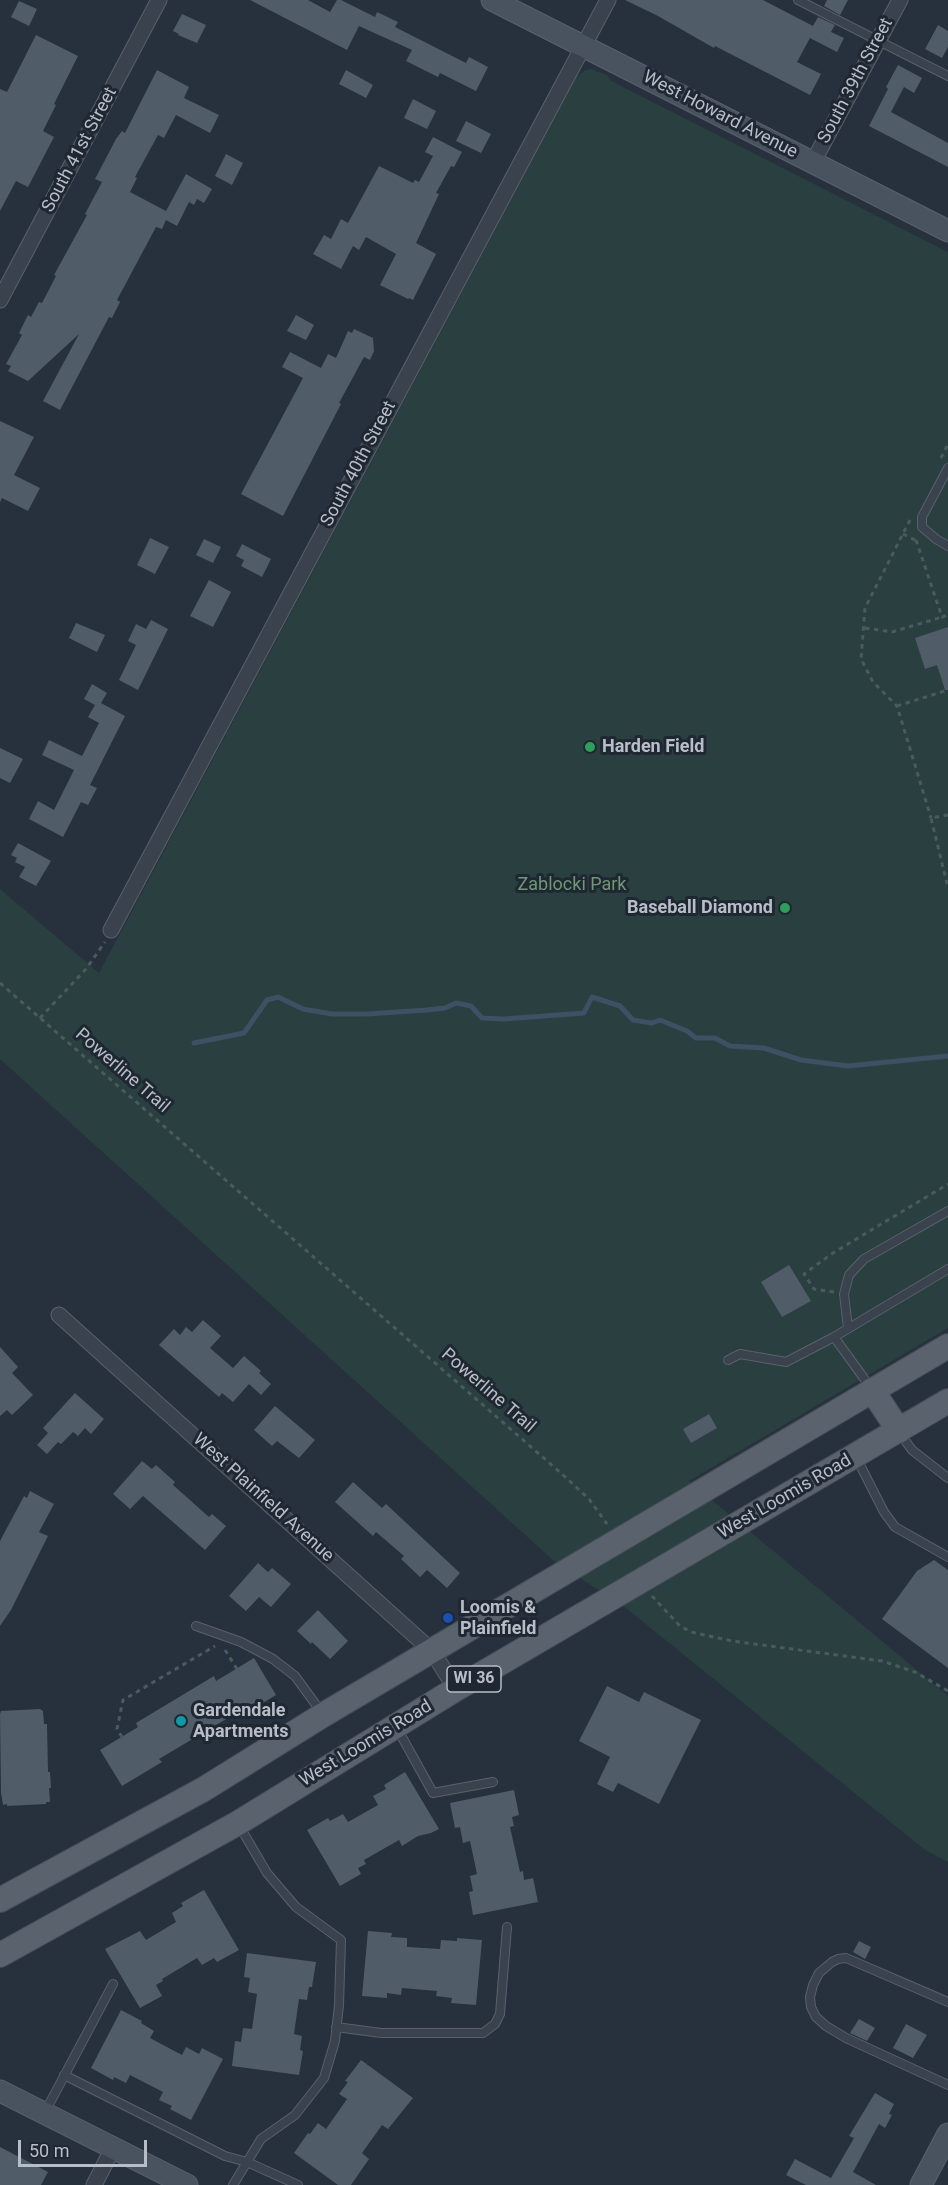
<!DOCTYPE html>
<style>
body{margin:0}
#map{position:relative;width:948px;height:2185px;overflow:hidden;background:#27313d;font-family:Roboto,sans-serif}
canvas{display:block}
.scale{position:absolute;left:18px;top:2140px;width:129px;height:27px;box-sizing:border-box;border:3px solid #b7bec8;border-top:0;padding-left:8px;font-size:18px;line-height:21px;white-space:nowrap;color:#b7bec8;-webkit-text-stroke:4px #1f2832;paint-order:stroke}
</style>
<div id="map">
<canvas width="948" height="2185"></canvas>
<div class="scale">50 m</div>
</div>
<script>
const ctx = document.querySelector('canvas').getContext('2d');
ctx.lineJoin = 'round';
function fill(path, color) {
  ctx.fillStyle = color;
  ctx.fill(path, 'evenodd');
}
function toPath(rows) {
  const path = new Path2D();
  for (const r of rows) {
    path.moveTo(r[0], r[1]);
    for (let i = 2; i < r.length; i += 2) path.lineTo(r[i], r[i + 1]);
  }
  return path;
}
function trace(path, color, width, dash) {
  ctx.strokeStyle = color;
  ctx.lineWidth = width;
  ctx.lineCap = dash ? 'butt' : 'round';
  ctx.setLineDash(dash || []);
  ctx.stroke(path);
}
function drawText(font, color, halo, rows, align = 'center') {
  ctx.font = font + ' Roboto,sans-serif';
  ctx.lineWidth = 6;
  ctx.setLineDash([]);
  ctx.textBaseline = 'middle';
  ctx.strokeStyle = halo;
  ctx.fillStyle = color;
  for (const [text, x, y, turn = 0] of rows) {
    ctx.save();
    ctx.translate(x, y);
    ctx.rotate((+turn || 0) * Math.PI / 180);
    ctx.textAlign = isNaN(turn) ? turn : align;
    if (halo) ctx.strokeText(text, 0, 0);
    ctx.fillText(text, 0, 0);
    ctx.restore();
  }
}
fill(toPath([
 [591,69,607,75,611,81,948,252,948,1328,689,1481,948,1696,948,1862,925,1850,626,1608,554,1561,0,1059,0,889,99,973,577,76,586,70]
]), '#2a3f3f');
trace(toPath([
 [194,1043,244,1033,267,1000,278,997,303,1009,332,1014,367,1014,427,1010,445,1008,456,1003,471,1006,482,1018,504,1019,584,1013,592,997,620,1006,633,1020,652,1023,660,1020,687,1031,696,1038,715,1038,730,1046,764,1048,801,1060,848,1066,948,1056]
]), '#3e5064', 5);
fill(toPath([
 [250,0,308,0,330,12,337,0,341,0,375,17,377,12,398,22,395,27,466,63,469,57,488,67,476,91,440,73,438,77,406,61,412,50,359,26,347,50],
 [625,0,763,0,813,26,818,17,835,25,831,32,844,38,837,52,810,38,797,62,821,74,810,95,715,46,714,48,658,16],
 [827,0,848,0,840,15,824,6],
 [19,1,37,9,29,26,11,17],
 [182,14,206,25,197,43,178,35,179,34,173,31],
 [938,25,948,31,948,47,942,58,925,49],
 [36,35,78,56,54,104,56,105,43,131,54,137,28,187,16,181,0,211,0,89,7,92],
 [898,65,922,78,914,93,904,87,891,112,948,143,948,167,869,126,888,89,886,87],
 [157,70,189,87,184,98,219,115,210,133,176,115,164,138,158,135,135,177,137,178,130,192,166,211,186,174,212,189,204,203,197,199,194,205,189,202,177,226,166,220,162,229,156,227,117,300,120,302,112,318,109,317,60,410,43,401,79,334,28,381,8,371,11,366,6,364,22,335,19,333,28,315,31,317,39,302,42,303,56,276,54,275,87,215,85,214,102,182,95,179,116,139,122,131,125,133],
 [346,70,373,85,366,98,339,84],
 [413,99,436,111,427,129,404,118],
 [466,121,491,134,481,153,456,141],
 [433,137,462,152,454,167,451,166,436,193,439,194,416,243,436,254,413,300,409,298,408,299,380,285,396,254,366,237,359,250,353,246,341,269,313,254,324,235,331,239,341,219,348,223,379,166,413,183,415,180,419,182,433,156,425,152],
 [226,154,243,163,232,185,215,176],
 [296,315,314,325,306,340,287,331],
 [354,329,373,338,374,351,370,360,364,357,339,403,341,404,283,516,241,494,303,378,282,367,290,352,321,368,328,354,336,358,348,331,352,333],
 [0,421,34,437,14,475,40,488,28,511,2,498,0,502],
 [150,538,169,547,155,574,137,565],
 [204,539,221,547,213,563,196,555],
 [242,544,271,559,262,577,241,566,244,560,236,556],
 [209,580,231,592,213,627,190,616],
 [151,620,168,629,138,690,119,680,136,645,128,641,136,624,146,629],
 [76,623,105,635,97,652,69,638],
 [948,627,948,690,945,690,937,665,925,669,915,638],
 [92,684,107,693,101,703,125,716,90,785,97,788,88,805,81,802,63,837,29,819,38,801,54,810,74,770,42,755,49,740,82,756,99,723,88,717,95,705,84,699],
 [0,748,23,759,10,783,0,778],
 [18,843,51,861,36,886,19,877,25,867,15,862,17,858,11,855],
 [789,1265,811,1301,782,1317,761,1282],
 [203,1320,221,1336,210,1348,233,1368,244,1356,261,1371,259,1373,271,1384,261,1395,249,1384,233,1402,222,1393,219,1397,159,1345,174,1329,180,1335,186,1327,192,1332],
 [0,1347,18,1367,12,1373,33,1395,12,1415,7,1410,0,1416],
 [75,1393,104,1419,91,1434,85,1428,78,1436,73,1432,61,1444,58,1442,47,1454,37,1445,48,1433,43,1428],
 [275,1406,315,1440,299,1458,277,1441,272,1446,254,1430],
 [709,1414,717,1428,691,1443,683,1429],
 [142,1461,152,1469,156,1465,175,1482,173,1485,209,1517,212,1514,226,1526,205,1550,143,1496,130,1509,113,1494],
 [353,1482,382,1508,386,1504,460,1573,447,1588,427,1570,420,1577,401,1559,404,1556,376,1532,373,1536,335,1502],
 [30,1491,54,1504,39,1532,48,1536,11,1610,0,1626,0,1541,24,1496,27,1498],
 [934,1560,948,1570,948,1668,882,1619,917,1571],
 [258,1563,268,1572,272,1568,291,1584,271,1607,259,1597,246,1611,229,1596],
 [318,1610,348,1641,330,1659,312,1642,311,1644,297,1631],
 [254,1658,276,1695,236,1719,233,1715,159,1759,162,1762,122,1786,100,1750,138,1727,136,1723,214,1676,216,1681],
 [607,1686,639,1702,644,1692,701,1720,659,1804,618,1783,613,1792,597,1784,610,1757,579,1741],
 [40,1709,43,1711,44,1724,47,1724,48,1772,50,1772,51,1788,49,1788,50,1802,46,1802,46,1804,7,1806,7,1804,3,1805,1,1793,0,1714,1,1711],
 [405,1772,439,1829,431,1833,418,1836,402,1846,399,1840,364,1860,366,1864,358,1868,361,1874,340,1886,307,1830,328,1818,330,1821,343,1814,348,1822,378,1805,373,1796,386,1789,384,1785],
 [514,1790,519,1815,512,1817,514,1826,510,1827,520,1872,523,1871,524,1880,533,1878,538,1902,473,1915,469,1892,473,1891,470,1876,477,1874,470,1841,463,1843,460,1827,455,1828,450,1803],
 [204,1890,239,1950,217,1962,214,1958,202,1965,197,1958,162,1979,163,1981,156,1985,162,1996,140,2008,105,1949,140,1931,146,1940,176,1922,172,1913,183,1906,181,1903],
 [368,1931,392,1933,391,1937,407,1938,407,1947,440,1949,441,1940,457,1941,457,1938,482,1940,476,2005,451,2003,452,1998,436,1996,437,1991,402,1988,401,1995,387,1993,387,1998,362,1996],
 [859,1941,871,1947,865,1959,853,1952],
 [247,1953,316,1962,312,1987,309,1987,307,2000,299,1999,294,2034,302,2036,300,2050,303,2051,299,2075,232,2066,235,2041,241,2042,243,2028,252,2029,257,1994,248,1992,250,1978,244,1977],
 [121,2010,142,2021,141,2023,154,2031,150,2038,182,2055,186,2047,199,2054,202,2048,223,2059,191,2120,170,2109,172,2106,159,2100,163,2092,130,2075,126,2083,114,2077,113,2080,91,2068],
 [859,2019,875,2028,867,2041,850,2033],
 [906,2024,927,2035,913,2058,893,2048],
 [361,2060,413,2098,388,2129,382,2125,362,2153,369,2159,351,2185,338,2185,294,2153,308,2133,310,2134,318,2123,326,2129,347,2099,339,2094,348,2082,345,2081],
 [875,2093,894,2104,889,2114,892,2115,885,2128,879,2124,853,2172,876,2185,806,2185,786,2175,795,2159,831,2178,854,2138,849,2136],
 [0,2147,48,2172,41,2185,0,2185]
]), '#505c68');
const lane = toPath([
 [798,0,948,76],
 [948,468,922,517,922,527,936,539,948,546],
 [848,1328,844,1294,849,1275,864,1259,948,1211],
 [728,1360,740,1354,786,1362,834,1337],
 [871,1388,834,1337,948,1269],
 [901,1435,912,1450,948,1478],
 [856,1457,884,1512,895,1527,948,1557],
 [196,1626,241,1642,273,1659,295,1676,322,1713],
 [398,1730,433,1793,493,1782],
 [948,2002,846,1958,838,1959,832,1962,819,1973,813,1985,810,1997,811,2007,816,2017,826,2026,846,2038,948,2085],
 [336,2027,381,2033,483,2033,495,2024,500,2014,507,1927],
 [64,2075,225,2156,247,2162,298,2185],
 [45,2112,113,1984],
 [233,2185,261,2139,295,2115,324,2078,335,2041,339,2005,341,1940,296,1907,267,1873,240,1827]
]);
const street = toPath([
 [813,162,900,0],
 [0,300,159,0],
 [111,930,608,0],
 [59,1315,432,1651,456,1689],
 [94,2185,113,2148]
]);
const secondary = toPath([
 [492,0,948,231],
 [0,2091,187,2185],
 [921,2185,948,2134]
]);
const primary = toPath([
 [872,1390,899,1431],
 [0,1900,204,1789,323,1715,948,1346],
 [0,1955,238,1823,456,1689,948,1401]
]);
trace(lane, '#58616b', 10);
trace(street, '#58616b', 17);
trace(secondary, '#58616b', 23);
trace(primary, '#444c56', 26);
trace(toPath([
 [941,458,948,444],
 [910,520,865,608,861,659,873,682,897,706,931,818],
 [903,534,917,541],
 [916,540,942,617,948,615],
 [865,628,892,632,942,617],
 [897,706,948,690],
 [948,815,931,818,948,888],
 [0,983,562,1474,589,1499,607,1524],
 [40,1018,86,969,105,942],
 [834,1292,814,1289,804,1274,833,1253,948,1184],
 [652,1596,680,1626,691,1632,732,1641,882,1661,915,1672,948,1691],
 [225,1650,237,1669],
 [122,1737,117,1729,123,1700,215,1646]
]), '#495c5d', 3, [4.5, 4.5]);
trace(lane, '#3a434d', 8);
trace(street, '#3a434d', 15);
trace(secondary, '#495360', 21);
trace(primary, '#59626d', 24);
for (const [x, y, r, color] of [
 [590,747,6,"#2e9e5b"],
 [785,908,6,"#2e9e5b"],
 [448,1618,6,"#1a4fb4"],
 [181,1721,6,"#0f9aa8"]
]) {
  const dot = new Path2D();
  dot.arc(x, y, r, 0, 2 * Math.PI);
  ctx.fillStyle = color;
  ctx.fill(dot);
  trace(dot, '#1f2832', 2);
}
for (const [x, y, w] of [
 [474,1679,54]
]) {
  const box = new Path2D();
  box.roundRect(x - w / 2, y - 13, w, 26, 4.5);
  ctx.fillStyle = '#1f2832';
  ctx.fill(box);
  trace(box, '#b7bec8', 1.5);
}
drawText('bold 16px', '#b7bec8', null, [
 ["WI 36",474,1679]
]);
drawText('18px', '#b7bec8', '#1f2832', [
 ["South 39th Street",856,81,-62],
 ["West Howard Avenue",720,115,27],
 ["South 41st Street",80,150,-62],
 ["South 40th Street",359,464,-62],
 ["Powerline Trail",122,1071,41],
 ["Powerline Trail",488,1391,41],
 ["West Loomis Road",785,1497,-30],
 ["West Plainfield Avenue",263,1498,42],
 ["West Loomis Road",366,1744,-31]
]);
drawText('bold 18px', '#b7bec8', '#1f2832', [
 ["Harden Field",602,747],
 ["Baseball Diamond",773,908,"right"],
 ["Loomis &",460,1608],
 ["Plainfield",460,1629],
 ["Gardendale",193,1711],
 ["Apartments",193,1732]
], 'left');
drawText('18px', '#709776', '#1f2832', [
 ["Zablocki Park",572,885]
]);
</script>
